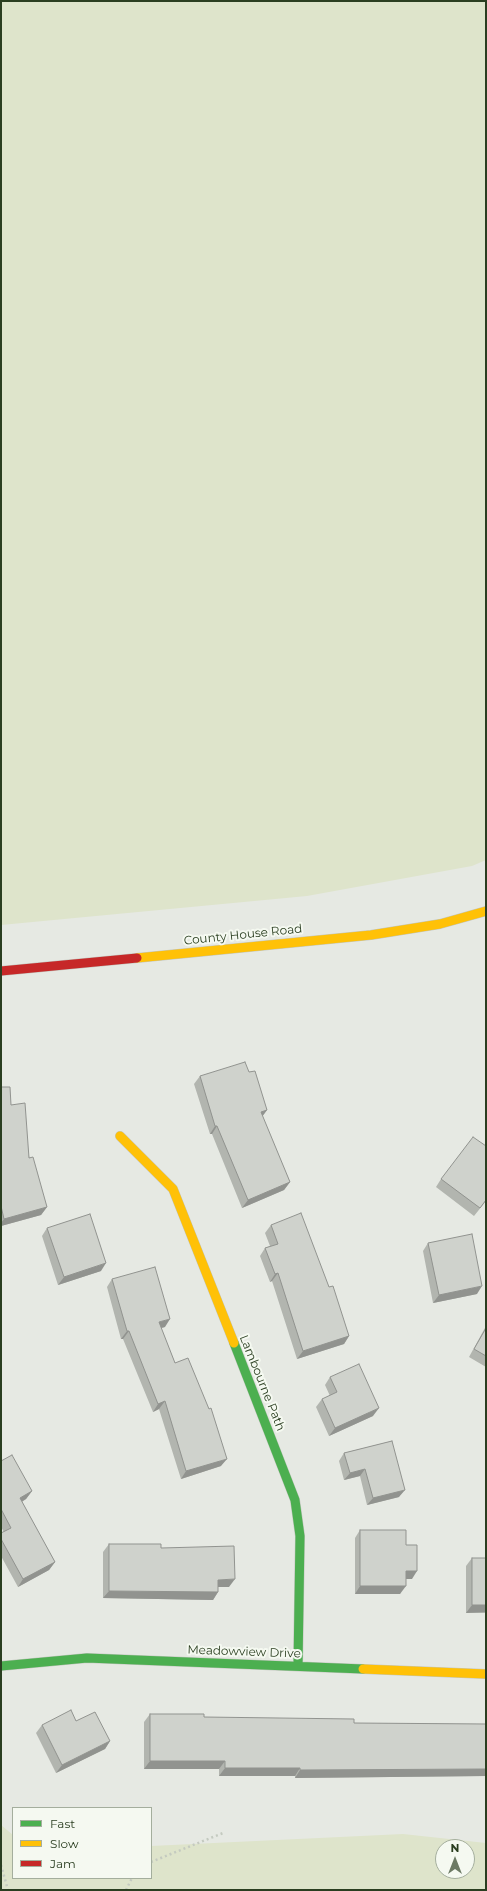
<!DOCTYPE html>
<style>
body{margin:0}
#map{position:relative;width:487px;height:1891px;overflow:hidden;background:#e6e9e3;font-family:Montserrat,sans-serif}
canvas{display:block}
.frame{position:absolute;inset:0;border:2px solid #2a3e20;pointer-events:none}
.legend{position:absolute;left:12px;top:1807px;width:140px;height:72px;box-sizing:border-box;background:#f5f9f1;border:1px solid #a4ae9d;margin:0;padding:5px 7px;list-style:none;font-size:12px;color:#2a3e20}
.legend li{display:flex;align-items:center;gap:8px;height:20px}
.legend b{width:20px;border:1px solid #a4ae9d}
.north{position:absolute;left:435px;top:1839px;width:40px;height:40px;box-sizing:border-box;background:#f5f9f1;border:1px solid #a4ae9d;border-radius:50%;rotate:0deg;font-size:11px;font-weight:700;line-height:16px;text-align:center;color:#2a3e20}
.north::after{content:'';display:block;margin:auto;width:14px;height:18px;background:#6c7a64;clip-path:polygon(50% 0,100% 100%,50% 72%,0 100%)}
</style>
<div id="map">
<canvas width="487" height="1891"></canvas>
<div class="frame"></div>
<ul class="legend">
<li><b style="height:5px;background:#4caf50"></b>Fast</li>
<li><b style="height:5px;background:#ffc107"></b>Slow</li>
<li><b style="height:5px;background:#c62828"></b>Jam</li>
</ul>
<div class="north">N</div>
</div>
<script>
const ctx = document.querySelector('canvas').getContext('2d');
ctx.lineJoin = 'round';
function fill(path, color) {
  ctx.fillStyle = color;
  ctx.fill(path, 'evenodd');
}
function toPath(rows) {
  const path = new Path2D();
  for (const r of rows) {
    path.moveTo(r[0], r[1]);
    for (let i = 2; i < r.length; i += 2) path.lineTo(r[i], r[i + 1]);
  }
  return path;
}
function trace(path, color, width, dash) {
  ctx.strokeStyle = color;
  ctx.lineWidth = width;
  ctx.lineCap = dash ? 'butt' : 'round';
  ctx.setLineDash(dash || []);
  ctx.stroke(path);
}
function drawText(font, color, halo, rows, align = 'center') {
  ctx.font = font + ' Montserrat,sans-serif';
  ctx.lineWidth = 4;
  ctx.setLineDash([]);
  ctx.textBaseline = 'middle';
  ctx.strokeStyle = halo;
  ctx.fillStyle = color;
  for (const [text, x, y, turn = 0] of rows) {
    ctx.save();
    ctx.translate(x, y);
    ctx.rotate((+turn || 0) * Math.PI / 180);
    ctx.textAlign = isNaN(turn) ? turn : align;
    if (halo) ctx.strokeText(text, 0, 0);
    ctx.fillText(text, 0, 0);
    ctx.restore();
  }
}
fill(toPath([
 [1,1,486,1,486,860,472,866,307,896,1,925],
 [1,1825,13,1835,13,1878,151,1878,151,1846,403,1834,486,1843,486,1890,1,1890],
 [443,1847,467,1847,467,1871,443,1871]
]), '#dee4cb');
const fast = toPath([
 [234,1343,295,1500,300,1536,298,1666],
 [1,1666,87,1658,363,1669]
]);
const slow = toPath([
 [137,958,371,935,440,924,486,911],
 [120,1136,173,1189,234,1343],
 [363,1669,486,1674]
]);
const jam = toPath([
 [1,971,137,958]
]);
trace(fast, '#c1c5bd', 10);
trace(slow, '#c1c5bd', 10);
trace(jam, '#c1c5bd', 10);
trace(toPath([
 [151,1862,223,1833],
 [1,1865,8,1890],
 [126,1890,132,1878]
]), '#c4cac0', 2.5, [2, 3]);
trace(fast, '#4caf50', 9);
trace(slow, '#ffc107', 9);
trace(jam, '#c62828', 9);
fill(toPath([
 [249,1072,267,1110,262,1117,290,1182,284,1190,242,1208,212,1134,210,1134,194,1084,200,1076],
 [1,1087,11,1105,47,1207,41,1215,1,1226],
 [486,1146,486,1201,474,1216,436,1187,441,1179],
 [271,1225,329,1287,349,1336,344,1344,297,1359,272,1281,270,1282,260,1256,265,1248,270,1246,265,1233],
 [47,1228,101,1271,58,1285,42,1236],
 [428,1243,477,1294,433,1303,423,1251],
 [112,1279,165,1327,161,1328,175,1363,221,1466,181,1479,159,1409,153,1412,123,1339,121,1339,107,1287],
 [486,1326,486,1367,469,1357],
 [330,1377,373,1416,329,1436,316,1407,322,1399,330,1396,325,1385],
 [392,1441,399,1497,367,1505,360,1476,344,1480,339,1461,344,1453],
 [1,1461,32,1491,26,1499,22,1502,55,1562,49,1570,18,1587,1,1556,1,1533,4,1532,1,1527],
 [360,1530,406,1545,412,1579,406,1579,400,1594,355,1594,355,1538],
 [109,1544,161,1548,229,1587,218,1587,218,1592,213,1600,103,1598,103,1552],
 [472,1558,486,1613,466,1613,466,1566],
 [150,1714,204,1717,354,1723,486,1724,486,1776,295,1778,295,1776,219,1776,219,1769,144,1769,144,1722],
 [76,1721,110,1741,105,1749,56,1773,36,1733,42,1725]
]), '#b2b5af');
fill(toPath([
 [267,1110,261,1118,261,1112],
 [215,1126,217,1126,212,1134,210,1134],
 [290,1182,284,1190,242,1208,248,1200],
 [47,1207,41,1215,1,1226,1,1223,4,1219],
 [106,1263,101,1271,58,1285,64,1277],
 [278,1273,272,1281,270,1282,275,1274],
 [482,1286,477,1294,433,1303,439,1295],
 [170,1319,165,1327,153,1330,159,1322],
 [127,1331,129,1331,123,1339,121,1339],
 [349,1336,344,1344,297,1359,303,1351],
 [165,1401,159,1409,153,1412,158,1404],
 [379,1408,373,1416,329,1436,335,1428],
 [227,1459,221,1466,181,1479,186,1471],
 [365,1469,360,1476,344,1480,350,1473],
 [405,1490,399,1497,367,1505,373,1498],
 [32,1491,26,1499,14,1506,20,1498],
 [55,1562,49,1570,18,1587,23,1579],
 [406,1571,417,1571,412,1579,400,1579],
 [235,1579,229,1587,212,1587,218,1580],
 [360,1586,406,1586,400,1594,355,1594],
 [109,1591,218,1592,213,1600,103,1598],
 [472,1605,486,1605,486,1612,466,1613],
 [110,1741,105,1749,56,1773,62,1765],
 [150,1761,225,1761,219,1769,144,1769],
 [225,1768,300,1768,295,1776,219,1776],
 [486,1769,486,1776,295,1778,300,1770]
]), '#91938f');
const building = toPath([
 [245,1062,249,1072,255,1071,267,1110,261,1112,290,1182,248,1200,217,1126,215,1126,200,1076,245,1062],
 [1,1087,10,1087,11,1105,25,1103,29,1158,33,1157,47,1207,4,1219,1,1206,1,1087],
 [473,1137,486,1146,486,1200,480,1208,441,1179,473,1137],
 [301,1213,329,1287,333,1286,349,1336,303,1351,278,1273,275,1274,265,1248,278,1244,271,1225,301,1213],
 [90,1214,106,1263,64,1277,47,1228,90,1214],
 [472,1234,482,1286,439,1295,428,1243,472,1234],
 [155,1267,170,1319,159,1322,175,1363,188,1358,209,1409,211,1408,227,1459,186,1471,165,1401,158,1404,129,1331,127,1331,112,1279,155,1267],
 [486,1328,486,1356,474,1349,486,1328],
 [359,1364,379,1408,335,1428,322,1399,337,1392,330,1377,359,1364],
 [392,1441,405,1490,373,1498,365,1469,350,1473,344,1453,392,1441],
 [12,1455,32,1491,20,1498,55,1562,23,1579,1,1539,1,1533,11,1528,1,1509,1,1461,12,1455],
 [360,1530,406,1530,406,1545,417,1545,417,1571,406,1571,406,1586,360,1586,360,1530],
 [109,1544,161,1544,161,1548,234,1546,235,1579,218,1580,218,1592,109,1591,109,1544],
 [472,1558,486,1558,486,1605,472,1605,472,1558],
 [71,1710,76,1721,95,1712,110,1741,62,1765,42,1725,71,1710],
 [150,1714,204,1714,204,1717,354,1719,354,1723,486,1724,486,1769,300,1770,300,1768,225,1768,225,1761,150,1761,150,1714]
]);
fill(building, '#cfd2cc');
trace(building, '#91938f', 1);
drawText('12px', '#2a3e20', '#f5f9f1', [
 ["County House Road",243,935,-6],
 ["Lambourne Path",262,1383,68],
 ["Meadowview Drive",244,1652,2]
]);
</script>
